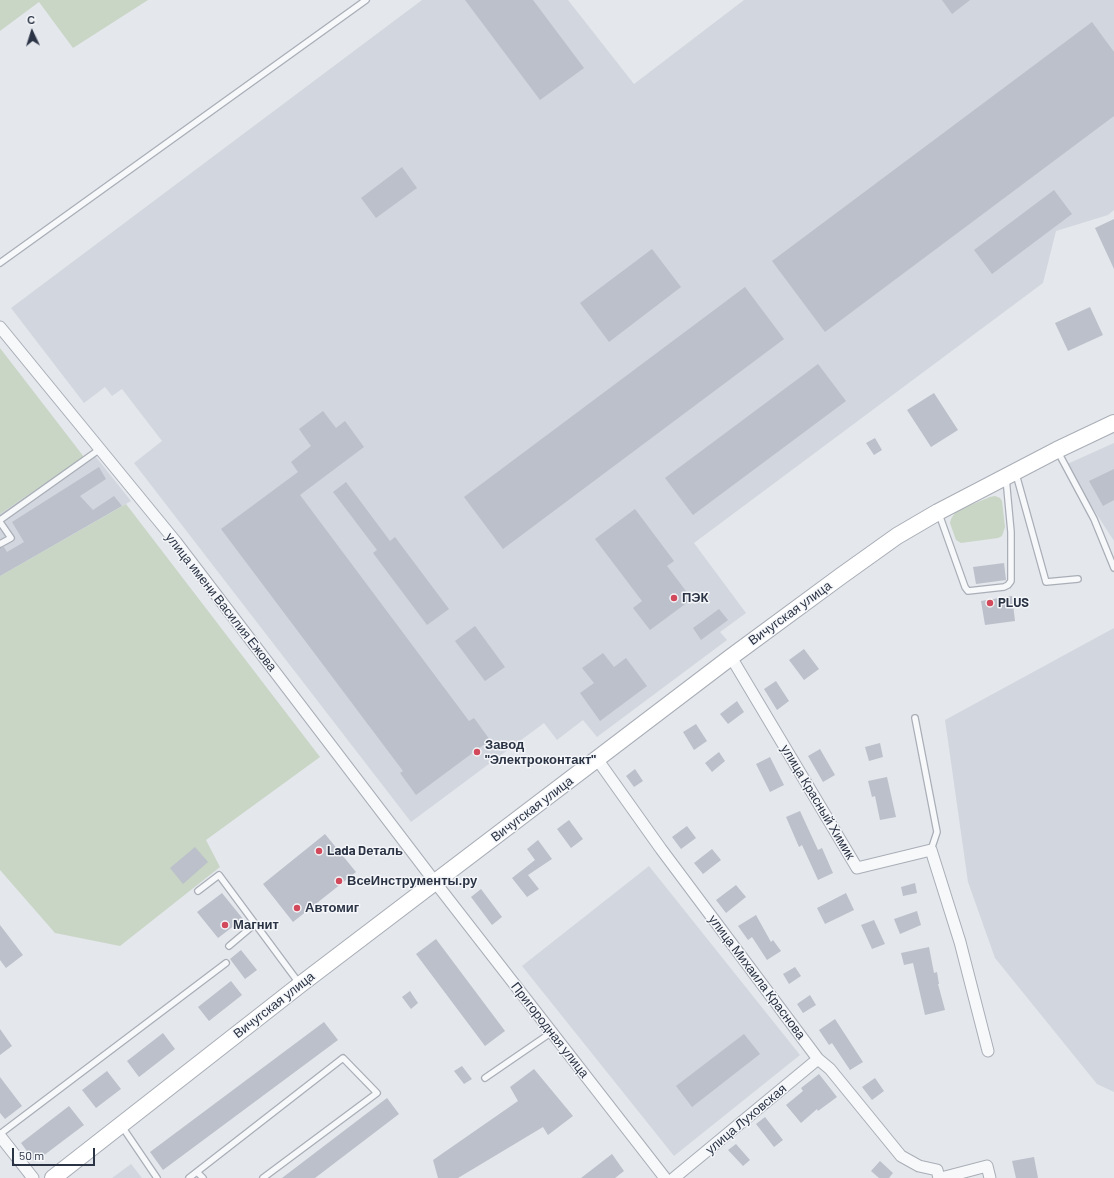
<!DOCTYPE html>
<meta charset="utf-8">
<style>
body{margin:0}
#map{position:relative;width:1114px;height:1178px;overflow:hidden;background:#e4e7ec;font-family:Barlow,sans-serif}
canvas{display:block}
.north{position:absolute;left:12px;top:12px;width:40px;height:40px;-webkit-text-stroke:3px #f4f6f9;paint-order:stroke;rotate:356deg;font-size:11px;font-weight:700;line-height:16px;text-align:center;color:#2b3445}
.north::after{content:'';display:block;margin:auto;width:14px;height:18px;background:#2b3445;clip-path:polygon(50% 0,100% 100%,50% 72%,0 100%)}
.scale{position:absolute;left:12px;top:1148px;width:83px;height:18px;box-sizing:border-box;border:2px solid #2b3445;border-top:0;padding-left:5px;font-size:12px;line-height:14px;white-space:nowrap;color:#2b3445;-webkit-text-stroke:3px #f4f6f9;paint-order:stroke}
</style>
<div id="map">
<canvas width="1114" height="1178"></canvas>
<div class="north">С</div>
<div class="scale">50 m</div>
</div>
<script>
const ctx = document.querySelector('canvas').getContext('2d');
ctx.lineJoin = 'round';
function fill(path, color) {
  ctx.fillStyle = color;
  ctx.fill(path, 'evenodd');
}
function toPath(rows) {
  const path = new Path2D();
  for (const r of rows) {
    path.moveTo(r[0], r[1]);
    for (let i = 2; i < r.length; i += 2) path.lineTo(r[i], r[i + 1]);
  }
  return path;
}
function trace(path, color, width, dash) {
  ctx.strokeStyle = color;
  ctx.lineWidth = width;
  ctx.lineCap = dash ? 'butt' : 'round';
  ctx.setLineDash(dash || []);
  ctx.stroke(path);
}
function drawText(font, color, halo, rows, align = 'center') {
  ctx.font = font + ' Barlow,sans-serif';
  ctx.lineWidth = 3;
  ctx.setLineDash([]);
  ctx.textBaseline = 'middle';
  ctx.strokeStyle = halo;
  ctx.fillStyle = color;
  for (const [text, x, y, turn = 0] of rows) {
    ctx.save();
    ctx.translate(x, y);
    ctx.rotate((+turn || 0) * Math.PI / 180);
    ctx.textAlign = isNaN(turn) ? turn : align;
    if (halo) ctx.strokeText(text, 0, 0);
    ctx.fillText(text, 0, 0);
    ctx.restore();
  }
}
fill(toPath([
 [422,0,568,0,634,84,744,0,1114,0,1114,210,1108,215,1056,231,1043,283,694,543,746,613,720,632,727,640,597,737,583,720,557,740,544,723,411,822,134,463,162,441,122,389,112,396,105,387,84,403,11,308],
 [1114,443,1114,541,1065,465],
 [92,452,131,501,0,576,0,514],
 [1114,628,1114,1092,1097,1084,995,958,968,882,945,720],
 [649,866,800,1055,674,1156,522,966],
 [131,1164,142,1178,112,1178]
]), '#d2d6de');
fill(toPath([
 [0,0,148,0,73,48,39,2,0,31],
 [0,348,84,457,0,514],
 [995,496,1000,498,1002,501,1005,527,1002,536,998,538,961,543,956,540,950,523,951,519,956,511,990,497],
 [126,504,320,757,206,840,220,867,120,946,55,933,0,870,0,576]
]), '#c9d6c5');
fill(toPath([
 [465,0,533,0,584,68,540,100],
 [942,0,970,0,952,14],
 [1092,22,1114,52,1114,116,825,332,772,261],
 [402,167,417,188,376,218,361,198],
 [1054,190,1072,214,992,274,974,250],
 [1114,219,1114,269,1095,228],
 [652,249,681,287,609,342,580,303],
 [745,287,784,339,503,549,464,497],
 [1090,307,1103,335,1068,351,1055,323],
 [818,364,846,401,693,515,665,478],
 [934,393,958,430,931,447,907,410],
 [323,411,336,428,345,421,364,447,300,495,469,721,474,718,490,740,416,795,400,773,403,771,221,529,298,472,291,462,311,446,299,429],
 [875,438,882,450,874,455,866,443],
 [99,467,106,479,80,496,93,510,114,496,122,506,0,576,0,548,4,547,7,552,24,542,12,522],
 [1114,469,1114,500,1103,506,1089,481],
 [346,482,390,541,395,537,449,609,427,625,373,553,377,550,333,492],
 [635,509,674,561,667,566,692,599,650,630,633,608,642,601,595,539],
 [1004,563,1006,580,976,584,973,567],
 [1012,596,1015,621,985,625,981,601],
 [719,609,728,620,701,640,693,628],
 [475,626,505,667,485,681,455,641],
 [804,649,819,669,804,680,789,660],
 [603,653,614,667,626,658,647,686,600,721,580,693,594,683,582,668],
 [776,681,789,701,777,710,764,689],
 [737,701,744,712,728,724,720,714],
 [696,724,707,741,694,750,683,732],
 [880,743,883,757,869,761,865,747],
 [820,749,835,775,823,782,808,756],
 [719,752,725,761,712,772,705,763],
 [770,757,784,785,770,792,756,764],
 [635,769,643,781,634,787,626,776],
 [887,777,896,817,880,820,875,796,872,797,868,781],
 [800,811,818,850,822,848,833,873,818,880,802,845,799,847,786,817],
 [569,820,583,839,571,848,557,829],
 [687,826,696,838,681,849,672,837],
 [325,834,356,872,293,922,263,884],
 [538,840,552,859,528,875,539,889,527,897,512,878,535,860,527,849],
 [195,847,208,862,183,884,170,868],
 [712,849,721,860,703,874,694,863],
 [915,883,917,893,903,896,901,887],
 [736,885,746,897,726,913,716,900],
 [481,889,502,917,492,925,471,897],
 [222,893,243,919,218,938,197,912],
 [846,893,854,910,825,924,817,908],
 [917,911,921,925,900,934,894,919],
 [756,915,771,942,773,940,781,951,767,960,752,937,748,940,738,926],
 [874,920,885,944,872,949,861,925],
 [0,925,23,955,6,968,0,960],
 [436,939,505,1031,485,1046,416,954],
 [929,947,934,973,937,972,939,984,938,984,945,1010,925,1015,913,963,904,965,901,953],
 [241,950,257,970,245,979,230,959],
 [795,967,801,976,789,984,783,974],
 [231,981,242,995,209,1021,198,1007],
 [410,991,418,1003,411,1009,402,997],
 [810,995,816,1005,803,1013,797,1004],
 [835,1019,863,1062,850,1070,832,1043,829,1045,819,1030],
 [324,1022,338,1040,163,1170,150,1152],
 [0,1029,12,1046,0,1055],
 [163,1033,175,1049,139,1077,127,1061],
 [744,1034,760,1054,692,1107,676,1086],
 [462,1066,472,1079,464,1084,454,1071],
 [534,1069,573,1116,548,1135,543,1127,458,1178,438,1178,433,1160,518,1101,510,1087],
 [107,1071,121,1089,96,1108,82,1090],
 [819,1074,837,1097,818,1111,817,1109,801,1123,786,1105,803,1091,801,1088],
 [0,1077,22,1106,5,1119,0,1113],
 [875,1078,884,1091,872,1100,862,1087],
 [387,1098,399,1114,315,1178,282,1178],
 [69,1106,84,1125,35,1162,21,1143],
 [765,1117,783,1140,774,1147,756,1124],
 [736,1144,750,1160,743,1166,728,1150],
 [612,1154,624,1171,615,1178,581,1178],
 [1034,1157,1038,1178,1016,1178,1012,1161],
 [880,1161,893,1173,889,1178,879,1178,871,1171]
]), '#bbc0ca');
const service = toPath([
 [0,263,366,0],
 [1057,450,1094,519,1114,568],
 [1016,474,1046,582,1078,579],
 [939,514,965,587,968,591,1004,587,1008,585,1011,581,1011,532,1006,478],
 [0,520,100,449],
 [0,522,11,538,0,544],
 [915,718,937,832,931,850],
 [198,891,219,875,299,983],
 [229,946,255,924],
 [485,1078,552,1032],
 [121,1125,157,1178],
 [0,1134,226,963],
 [197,1172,203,1178],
 [189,1178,343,1058,377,1093,263,1178]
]);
const minor = toPath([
 [0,327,176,542,435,882,665,1178],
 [731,657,857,868,931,850,960,942,988,1051],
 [597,759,661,849,818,1059,830,1069,901,1156,919,1166,937,1170,939,1178],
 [0,1136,33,1178],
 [674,1178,818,1059],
 [941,1178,987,1166,990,1178]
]);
const secondary = toPath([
 [53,1178,301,984,731,657,841,576,897,536,938,512,1057,450,1114,423]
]);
trace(service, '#a9aeb7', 8);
trace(minor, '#a9aeb7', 13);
trace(secondary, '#a9aeb7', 18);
trace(service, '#f7f8fa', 5.5);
trace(minor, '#f7f8fa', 11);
trace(secondary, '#fff', 16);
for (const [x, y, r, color] of [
 [674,598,4,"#d1495b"],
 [990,603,4,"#d1495b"],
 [477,752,4,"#d1495b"],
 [319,851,4,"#d1495b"],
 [339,881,4,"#d1495b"],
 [297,908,4,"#d1495b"],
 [225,925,4,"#d1495b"]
]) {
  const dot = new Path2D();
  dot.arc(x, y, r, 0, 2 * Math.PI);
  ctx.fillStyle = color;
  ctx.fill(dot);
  trace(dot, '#f4f6f9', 1.5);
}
drawText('bold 13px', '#2b3445', '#f4f6f9', [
 ["ПЭК",682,598],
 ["PLUS",998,603],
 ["Завод",485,745],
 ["\"Электроконтакт\"",485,760],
 ["Lada Dеталь",327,851],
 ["ВсеИнструменты.ру",347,881],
 ["Автомиг",305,908],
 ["Магнит",233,925]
], 'left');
drawText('13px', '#2b3445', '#f4f6f9', [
 ["улица имени Василия Ежова",221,602,52],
 ["Вичугская улица",790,613,-36],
 ["улица Красный Химик",818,802,59],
 ["Вичугская улица",532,809,-37],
 ["улица Михаила Краснова",757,977,53],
 ["Вичугская улица",274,1005,-38],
 ["Пригородная улица",550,1030,52],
 ["улица Луховская",746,1119,-40]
]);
</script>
